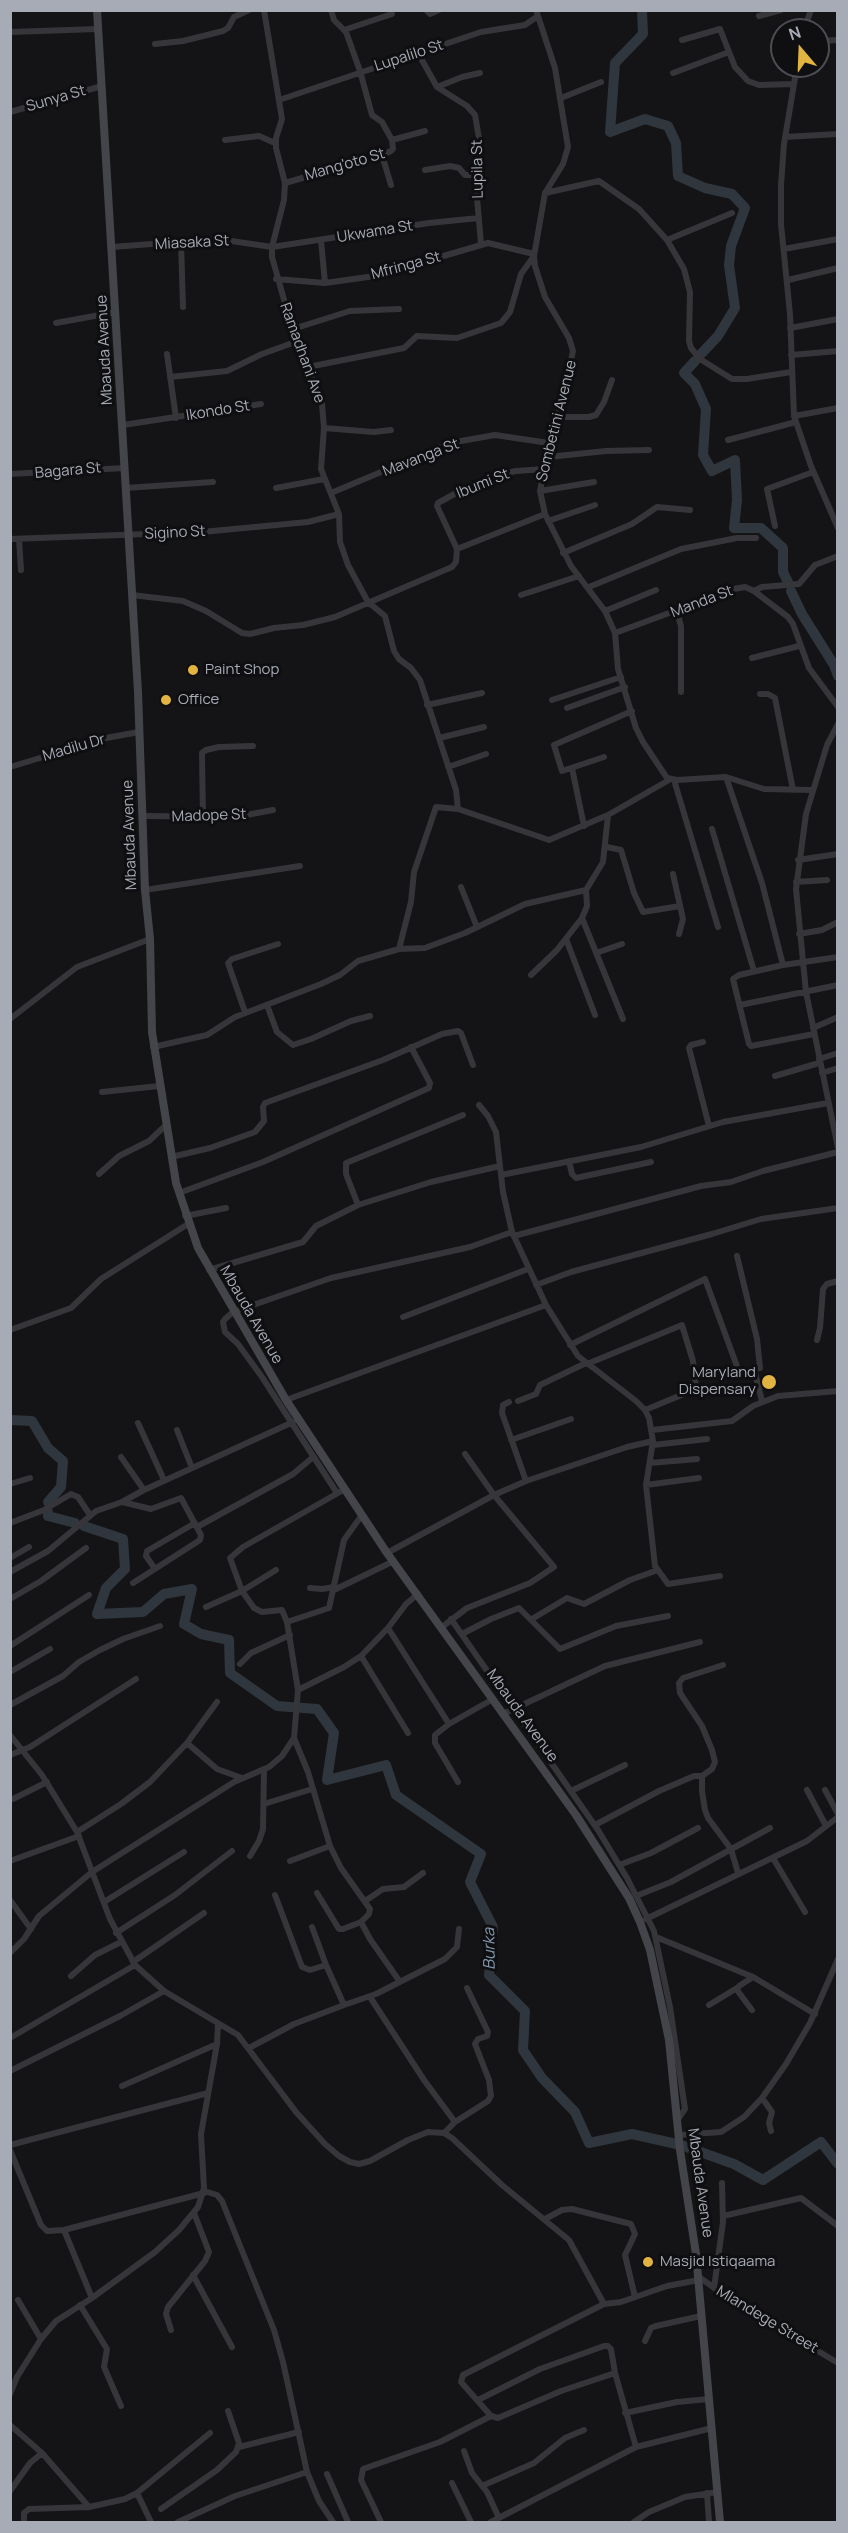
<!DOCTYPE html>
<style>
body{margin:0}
#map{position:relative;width:848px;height:2533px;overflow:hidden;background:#141416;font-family:Manrope,sans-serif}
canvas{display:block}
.frame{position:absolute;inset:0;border:12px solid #a7abb5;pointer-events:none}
.north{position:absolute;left:770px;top:18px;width:60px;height:60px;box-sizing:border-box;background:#0f0f11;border:2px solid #4c4d53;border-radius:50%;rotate:341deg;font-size:16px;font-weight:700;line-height:24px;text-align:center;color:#a7abb5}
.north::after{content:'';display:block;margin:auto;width:21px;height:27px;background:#e1b441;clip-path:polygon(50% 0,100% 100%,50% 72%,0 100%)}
</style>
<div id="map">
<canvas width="848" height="2533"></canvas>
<div class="frame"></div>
<div class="north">N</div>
</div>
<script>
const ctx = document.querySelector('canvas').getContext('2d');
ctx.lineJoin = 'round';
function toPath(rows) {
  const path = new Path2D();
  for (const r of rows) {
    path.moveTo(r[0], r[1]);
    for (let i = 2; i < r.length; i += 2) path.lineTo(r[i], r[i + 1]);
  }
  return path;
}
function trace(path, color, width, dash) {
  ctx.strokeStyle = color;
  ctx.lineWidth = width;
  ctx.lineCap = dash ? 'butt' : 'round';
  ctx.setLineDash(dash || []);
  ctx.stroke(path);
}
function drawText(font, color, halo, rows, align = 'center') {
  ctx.font = font + ' Manrope,sans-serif';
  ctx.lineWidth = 6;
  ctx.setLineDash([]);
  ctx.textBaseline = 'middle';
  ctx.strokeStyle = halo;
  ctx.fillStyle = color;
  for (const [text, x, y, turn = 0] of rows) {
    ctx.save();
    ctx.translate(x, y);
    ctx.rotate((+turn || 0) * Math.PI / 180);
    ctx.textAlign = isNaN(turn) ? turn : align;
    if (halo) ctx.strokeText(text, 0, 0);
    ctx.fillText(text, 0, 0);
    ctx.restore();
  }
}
trace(toPath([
 [642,10,643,34,615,63,610,132,645,119,668,126,676,143,678,176,705,188,732,194,745,208,731,246,729,265,735,308,718,336,701,354],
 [695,361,684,373,695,384,706,409,703,455,712,471,735,460,737,500,734,528,761,528,783,548,783,572,788,582],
 [791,591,802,614,834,665,838,676],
 [10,1420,32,1421,48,1448,63,1461,61,1487,48,1502],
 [48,1512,48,1516,75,1523],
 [84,1526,123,1539,125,1569,106,1588,97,1614,143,1612,164,1594,192,1589,184,1624,201,1634,229,1640,230,1673,277,1706,317,1709,334,1733,327,1780,386,1765,396,1795,481,1854,470,1882,493,1927,489,1975,525,2011,523,2050,542,2078,575,2112,589,2143,632,2134,681,2145,734,2164,763,2180,821,2142,838,2164]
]), '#2f363d', 10);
trace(toPath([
 [264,10,282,119,276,138,276,148,285,183,284,200,272,247,272,257,290,321,322,404,324,428,321,469,339,514,340,542,348,565,368,602,385,616,394,651,399,659,411,668,420,680,456,790,458,809],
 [426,10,430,14,439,10],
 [536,10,555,68,568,147,563,164,545,193,534,256,535,266,545,297,569,338,573,351,563,399,549,443,540,491,545,514,571,566,605,611,615,633,618,669,636,728,643,742,667,778,677,780,726,777,764,789,812,790],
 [759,16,781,10],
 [344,30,392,14],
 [804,30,811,10],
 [10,32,97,29],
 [682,40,720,29,735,67,748,81,759,85,794,84],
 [818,41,838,40],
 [155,44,183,41,223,31,228,28,234,17,249,10],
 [418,53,437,87],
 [797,66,784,144,781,185,781,224,790,314,794,416,811,466,838,528],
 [480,73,462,77,437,87,467,106,475,115,481,150,475,175,481,244],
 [673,73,729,52],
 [561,98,601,82],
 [279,100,481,32,525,25,538,16],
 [10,112,102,86],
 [785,137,838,134],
 [225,140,259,136,275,143],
 [392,140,425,131],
 [382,155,391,185],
 [425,170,450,166,459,168,465,175,475,175],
 [285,183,382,155,391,151,393,149,392,140,382,122,372,115,360,71,346,32,334,20,331,10],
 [545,193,599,181,639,209,667,240,684,269,690,292,689,341,691,348,700,359,732,379,747,379,791,372],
 [321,240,325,283],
 [667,240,732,213],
 [181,242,183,307],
 [112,247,218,239,272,247,429,223,479,218],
 [784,249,838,239],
 [276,279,325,283,375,276,488,243,534,254],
 [788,280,838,268],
 [56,323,116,312],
 [790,328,838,319],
 [293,329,350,311,399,309],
 [167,354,176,418],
 [791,355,838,351],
 [308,367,404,348,417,336,457,338,501,323,510,312,521,274,534,256],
 [170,377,227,371,262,354,298,341],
 [794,416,838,408],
 [557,417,589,417,596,415,604,402,612,380],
 [123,425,261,404],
 [324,428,374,432,391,430],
 [728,440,796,422],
 [548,457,606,451,649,450],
 [10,474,125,468],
 [126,488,213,482],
 [276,488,324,479],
 [540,491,594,482],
 [331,493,443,446,461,441,495,435,549,443],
 [548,521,595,505],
 [775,526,767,489,813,472],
 [10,539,202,532,308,522,339,514],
 [19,539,21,570],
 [457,549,545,514],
 [563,553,632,524,657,507,690,510],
 [589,587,681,549,737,538,756,538],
 [754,591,762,587,799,584,815,565,838,556],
 [132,595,183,601,206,611,242,633,250,634,274,628,303,625,335,617,452,567,456,562,457,549,437,506,438,503,467,487,497,475,516,471,545,469],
 [521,595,579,576],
 [605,611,656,590],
 [677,612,681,626,681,692],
 [615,633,734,589,745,587,754,591,788,617,793,624,809,668,838,707],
 [752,658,799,646],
 [760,694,768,694,775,698,793,790],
 [552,700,621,677],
 [427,705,482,693],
 [567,708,625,687],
 [838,724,827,745,806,814,796,889,806,992,838,1148],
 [439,738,484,727],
 [604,757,562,771,554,745,632,711],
 [10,767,106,738,139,732],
 [448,767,486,754],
 [572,768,584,826],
 [726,777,762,883,783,965],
 [674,780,718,927],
 [144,816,236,817,273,810],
 [203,817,202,753,206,750,219,747,253,746],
 [712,829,754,971],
 [607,847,621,850,634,893,643,912,680,906],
 [798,860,838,854],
 [673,874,683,919,679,934],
 [796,882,827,880],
 [461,887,477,927],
 [145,890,300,866],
 [582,918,623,1019],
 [799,934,822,930,838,922],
 [566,939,595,1015],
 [399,949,411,902,414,872,436,807,458,809,549,840,608,815,669,780],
 [596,953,622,944],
 [531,975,557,950,582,918,587,906,586,890],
 [267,1005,277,1032,293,1045,311,1039,351,1021,370,1016],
 [740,1005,838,985],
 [245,1012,228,963,232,959,278,944],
 [10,1019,77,967,150,939],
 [813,1028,838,1017],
 [814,1034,751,1046,749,1044,733,979,739,975,783,965,838,957],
 [703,1042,691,1045,689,1048,709,1126],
 [153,1047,207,1035,235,1017,321,984,340,975,358,961,399,949,425,948,465,933,525,904,586,890,603,862,608,815],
 [819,1059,838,1053],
 [822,1073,838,1068],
 [775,1076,819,1063],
 [102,1092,159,1086],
 [479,1105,488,1116,496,1132,503,1192,512,1232,546,1305,578,1356,636,1401,645,1410,649,1418,653,1441,646,1485,655,1566,668,1584,720,1576],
 [171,1157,210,1148,255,1132,264,1121,263,1107,265,1103,383,1060,442,1034,458,1031,461,1033,473,1065],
 [569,1161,572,1174,576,1178,651,1162],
 [99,1174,119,1156,149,1141,165,1126],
 [501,1175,641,1147,723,1122,828,1103],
 [179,1193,263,1162,429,1088,430,1083,411,1047],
 [358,1205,346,1174,346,1163,463,1115],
 [185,1216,226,1208],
 [514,1236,701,1186,731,1182,763,1171,838,1152],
 [209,1270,303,1242,316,1226,358,1205,431,1182,500,1166],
 [536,1285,571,1272,712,1234,761,1219,838,1208],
 [403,1317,528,1269],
 [10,1330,71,1308,101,1279,188,1224],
 [817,1340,820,1328,823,1289,827,1284,838,1281],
 [570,1345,705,1279,738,1369,744,1371,760,1368,757,1339,737,1256],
 [587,1364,682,1325,693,1361,696,1389,645,1410],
 [754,1369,762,1401],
 [286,1400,546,1305],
 [518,1401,536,1394,540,1385,586,1363],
 [509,1402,503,1405,502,1413,526,1481],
 [138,1423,164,1480],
 [177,1430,192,1468],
 [652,1430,732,1421,753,1406,778,1396,838,1391],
 [511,1440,571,1419],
 [653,1445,707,1439],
 [650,1463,697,1459],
 [10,1484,30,1478],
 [646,1485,699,1478],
 [144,1490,293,1422],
 [337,1493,262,1377,238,1344,225,1332,223,1322,225,1319,233,1312,331,1278,470,1247,512,1232],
 [122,1502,151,1509,181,1498,201,1535,200,1540,133,1583],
 [10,1523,44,1510,71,1494,78,1497,90,1515],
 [197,1527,293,1474,312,1458],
 [387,1553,494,1495,526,1481,627,1447,653,1441],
 [10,1558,29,1547],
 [155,1569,146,1556,147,1551,195,1523],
 [10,1572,48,1551,96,1511,122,1502,144,1490,121,1457],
 [310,1588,322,1589,334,1587],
 [334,1590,394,1561],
 [10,1599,41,1581,86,1548],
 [206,1607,242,1591,276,1570],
 [451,1619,598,1830,627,1878,654,1931,670,2007,685,2109,678,2119],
 [532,1619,567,1598,584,1604,630,1580,658,1570],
 [287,1622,329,1608,344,1540,362,1515],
 [442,1627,467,1608,530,1583,554,1567,494,1495,465,1454],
 [388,1628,449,1724],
 [462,1634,491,1619,519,1608,560,1649,616,1626,668,1616],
 [10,1646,89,1595],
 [361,1656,408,1733],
 [240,1664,251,1653,290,1635],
 [10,1672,50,1649],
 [298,1690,344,1667,361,1656,388,1628,406,1604,418,1594],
 [10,1705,63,1676,79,1662,100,1650,123,1639,160,1626],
 [503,1714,605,1666,700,1642],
 [10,1735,42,1775,77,1832,110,1919,135,1965,164,1991,238,2035,296,2112,325,2144,339,2156,350,2162,359,2164,370,2161,408,2140,428,2132,444,2133,452,2138,502,2185,569,2240,604,2304,621,2302,667,2286,699,2280],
 [294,1738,308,1772,330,1846,341,1868,370,1909,369,1914,361,1922,370,1939,400,1982],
 [187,1743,217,1769,242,1778],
 [10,1755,30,1747,136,1679],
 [702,1776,702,1791,705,1810,708,1818,731,1849,738,1873],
 [458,1782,435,1743,435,1735,449,1724,493,1699],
 [807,1790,826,1826],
 [825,1790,838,1814],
 [571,1791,625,1765],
 [13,1799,47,1782],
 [264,1804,312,1789],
 [595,1825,659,1791,694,1776,702,1776,712,1769,715,1762,712,1750,702,1726,680,1693,679,1683,683,1678,723,1665],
 [77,1832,121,1804,150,1782,187,1743,217,1702],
 [250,1856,259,1841,263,1829,264,1770],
 [773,1858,805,1912],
 [10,1861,79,1836],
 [290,1861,330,1846],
 [619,1865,651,1853,698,1828],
 [317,1893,339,1929,343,1929,361,1922],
 [275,1895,302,1967,310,1970,326,1965,344,2005,376,1994,445,1959,457,1947,459,1929],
 [636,1896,671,1882,770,1828],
 [10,1900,31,1929],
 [365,1901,383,1889,404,1887,423,1873],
 [104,1902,184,1852],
 [646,1919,807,1841,838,1817],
 [312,1927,326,1965],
 [116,1933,175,1895,232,1851],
 [656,1937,753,1977,815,2014],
 [10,1953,24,1939,39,1916,92,1872,234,1782,269,1767,282,1756,294,1738,298,1690,287,1622,282,1610,262,1612,254,1608,242,1591,230,1558,243,1547,345,1489],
 [133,1962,204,1913],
 [71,1976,95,1955,121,1942],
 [370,1997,424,2080,455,2122],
 [709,2005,737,1988],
 [752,2010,737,1990,739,1986,753,1977],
 [10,2038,135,1965],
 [249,2048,294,2024,344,2005],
 [10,2071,120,2016,164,1991],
 [122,2086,217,2044],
 [762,2098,772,2112,769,2123,771,2131],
 [444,2133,455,2122,488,2101,491,2096,489,2080,475,2044,478,2039,487,2036,488,2032,467,1988],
 [679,2135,721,2132,744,2117,762,2098,786,2064,810,2023,838,1959],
 [10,2145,208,2093],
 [10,2150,41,2225,47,2231,64,2230,204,2193],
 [204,2191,217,2195,222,2201,274,2330,283,2362,307,2472,319,2501,333,2522],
 [723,2216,801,2198,838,2226],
 [545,2219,562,2210,572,2209,631,2224,635,2234,625,2255,635,2297],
 [64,2230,92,2298],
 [193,2275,232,2347],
 [699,2277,723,2294,838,2363],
 [714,2288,723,2222,722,2183],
 [18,2300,41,2339],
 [604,2304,463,2375,461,2382,491,2416,498,2418,561,2391,615,2373],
 [80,2305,107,2349,104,2367,121,2406],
 [171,2330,166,2314,168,2307,205,2261,209,2252,194,2213],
 [645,2341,651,2328,656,2326,701,2316],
 [10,2394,17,2377,41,2339,56,2321,92,2298,155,2252,179,2230,198,2207,204,2188,201,2134,217,2044,218,2024],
 [478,2400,540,2369,604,2346,608,2346,611,2349,615,2373,636,2447],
 [625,2413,677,2402,709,2399],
 [10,2425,42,2453,89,2507],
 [239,2447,299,2432],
 [464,2451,472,2473,487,2492,499,2518],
 [327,2474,348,2522],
 [452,2483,471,2522],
 [482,2486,534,2463,565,2438,584,2430],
 [10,2491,30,2463,42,2453],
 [137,2493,151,2522],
 [707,2493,709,2522],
 [161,2509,217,2470,236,2452,239,2443,228,2411],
 [24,2522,24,2513,29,2509,89,2507,125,2499,137,2493,210,2433],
 [178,2522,235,2496,307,2472],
 [381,2522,361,2480,363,2469,440,2442,491,2416],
 [491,2522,636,2447,712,2428],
 [634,2522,649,2512,685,2497,718,2492]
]), '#36363a', 6);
trace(toPath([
 [97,10,138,692,145,890,150,939,152,1032,176,1183,198,1248,286,1400,387,1553,576,1815,629,1898,640,1922,650,1950,669,2040,680,2150,696,2254,720,2522]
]), '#44454a', 8);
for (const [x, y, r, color] of [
 [193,670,6,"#e1b441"],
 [166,700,6,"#e1b441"],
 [769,1382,8,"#e1b441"],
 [648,2262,6,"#e1b441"]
]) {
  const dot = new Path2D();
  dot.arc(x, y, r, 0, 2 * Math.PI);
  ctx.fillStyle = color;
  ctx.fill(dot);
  trace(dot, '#0f0f11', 2);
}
drawText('15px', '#a7abb5', '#0f0f11', [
 ["Lupalilo St",409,56,-18],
 ["Sunya St",56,99,-16],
 ["Mang'oto St",345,165,-16],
 ["Lupila St",478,169,-91],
 ["Ukwama St",375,232,-9],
 ["Miasaka St",192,243,-3],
 ["Mfringa St",406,266,-15],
 ["Mbauda Avenue",105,350,-93],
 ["Ramadhani Ave",302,353,70],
 ["Ikondo St",218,411,-9],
 ["Sombetini Avenue",557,421,-76],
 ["Mavanga St",421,458,-21],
 ["Bagara St",68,471,-5],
 ["Ibumi St",483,484,-22],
 ["Sigino St",175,533,-3],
 ["Manda St",702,602,-21],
 ["Madilu Dr",74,748,-16],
 ["Madope St",209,816,-2],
 ["Mbauda Avenue",130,835,-92],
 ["Mbauda Avenue",251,1315,60],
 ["Mbauda Avenue",522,1716,54],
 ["Mbauda Avenue",700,2183,82],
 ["Mlandege Street",767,2320,31]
]);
drawText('15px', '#a7abb5', '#0f0f11', [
 ["Paint Shop",205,670],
 ["Office",178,700],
 ["Maryland",756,1373,"right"],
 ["Dispensary",756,1390,"right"],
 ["Masjid Istiqaama",660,2262]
], 'left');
drawText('italic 16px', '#8196ad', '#0f0f11', [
 ["Burka",490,1949,-91]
]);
</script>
